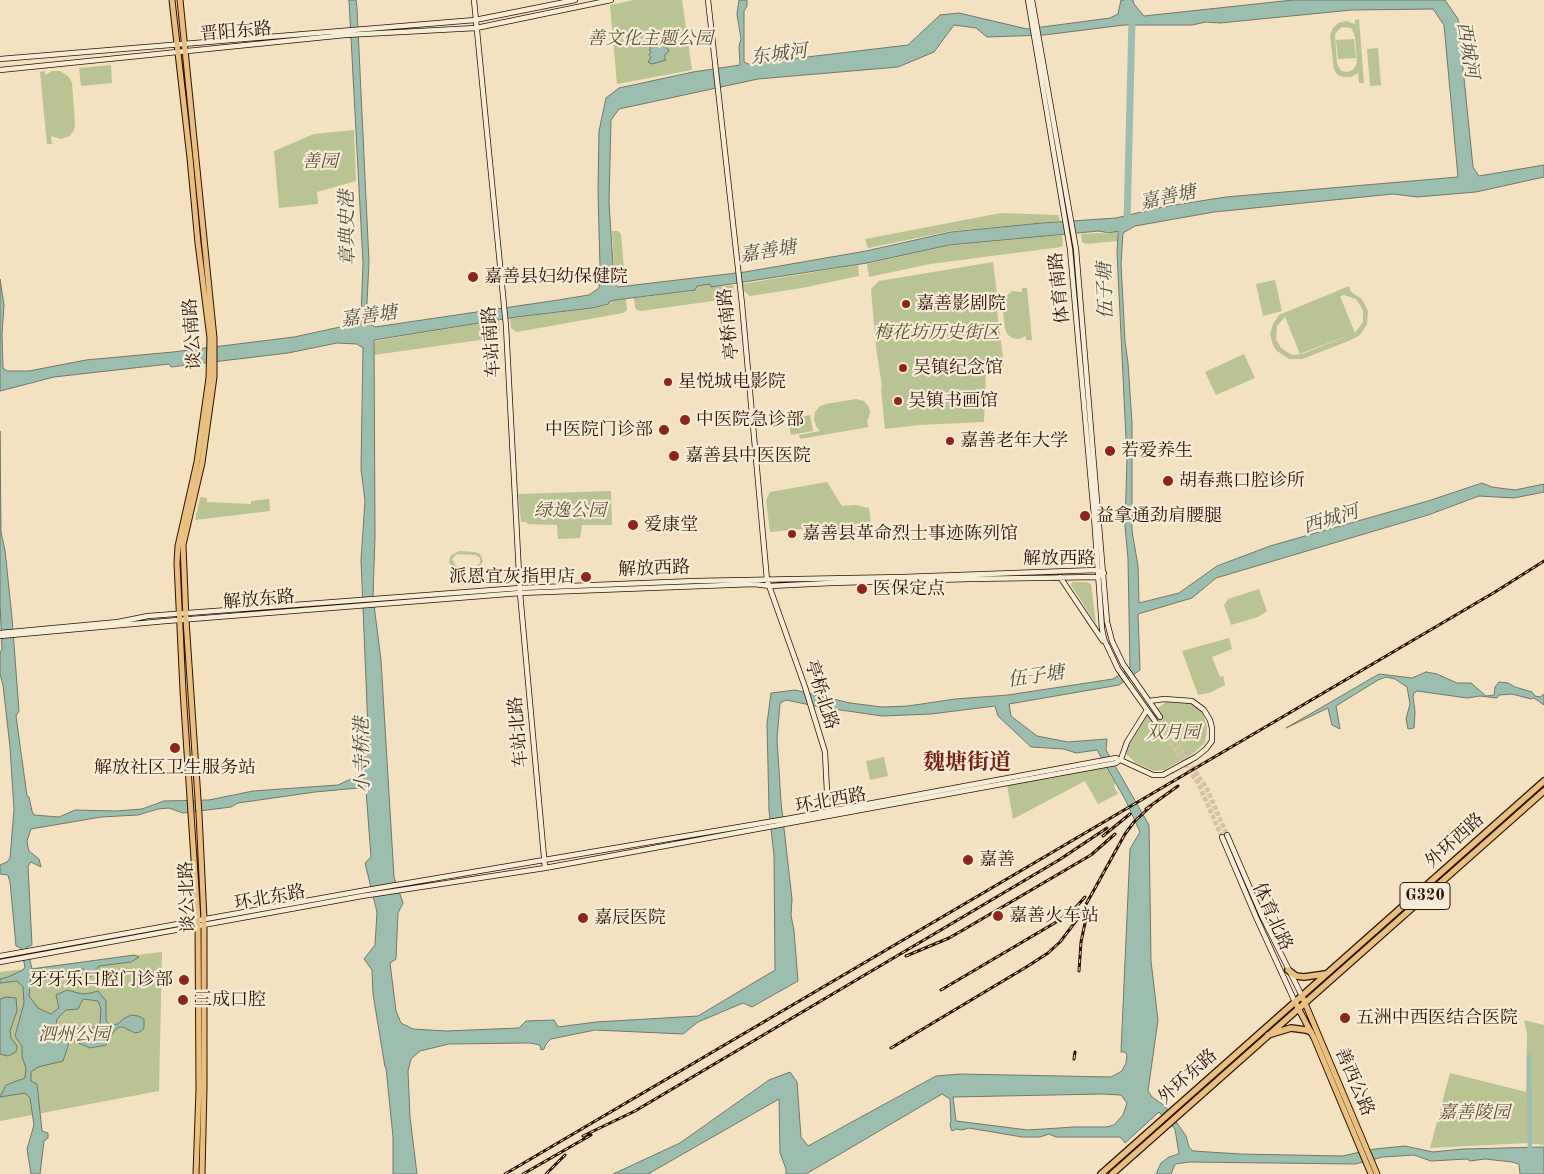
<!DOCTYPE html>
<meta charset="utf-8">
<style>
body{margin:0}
canvas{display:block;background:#f3e1bf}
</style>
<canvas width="1544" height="1174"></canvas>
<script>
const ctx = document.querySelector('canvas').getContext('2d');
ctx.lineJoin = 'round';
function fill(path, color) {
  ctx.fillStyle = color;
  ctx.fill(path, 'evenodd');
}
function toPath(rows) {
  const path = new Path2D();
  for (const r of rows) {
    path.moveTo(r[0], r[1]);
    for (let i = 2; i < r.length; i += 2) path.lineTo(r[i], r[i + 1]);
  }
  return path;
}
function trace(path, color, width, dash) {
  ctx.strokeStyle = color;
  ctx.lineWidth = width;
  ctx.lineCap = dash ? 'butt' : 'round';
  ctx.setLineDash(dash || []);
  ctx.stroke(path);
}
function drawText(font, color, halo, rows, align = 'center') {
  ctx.font = font + ' "Old Standard TT","Noto Serif SC",serif';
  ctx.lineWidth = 4.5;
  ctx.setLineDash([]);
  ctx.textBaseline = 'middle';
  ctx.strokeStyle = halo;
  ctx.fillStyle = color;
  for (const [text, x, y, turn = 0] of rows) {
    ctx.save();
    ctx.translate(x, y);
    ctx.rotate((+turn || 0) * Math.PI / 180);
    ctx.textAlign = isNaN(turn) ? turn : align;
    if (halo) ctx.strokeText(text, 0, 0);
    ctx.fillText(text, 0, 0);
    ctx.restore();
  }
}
fill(toPath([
 [634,0,682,0,692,70,617,84,610,5],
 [1359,19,1364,83,1359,83,1358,73,1351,77,1344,77,1338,75,1334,70,1330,35,1333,28,1338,23,1346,21,1355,24,1355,20],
 [1342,27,1351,28,1355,36,1357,63,1354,69,1348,72,1341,71,1337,64,1335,35,1338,30],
 [1354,39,1356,58,1338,59,1336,40],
 [1378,48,1381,85,1370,86,1367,49],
 [111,65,112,83,81,86,79,68],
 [45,71,45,75,52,71,60,71,69,77,72,83,75,124,74,130,70,136,61,139,51,136,52,144,47,144,40,72],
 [354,130,356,181,317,192,318,204,279,208,274,151,314,134],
 [1001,213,1058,215,1060,221,951,231,868,248,865,239],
 [612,231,618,231,621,234,625,282,616,282,615,280],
 [1117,231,1118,241,1086,244,1082,242,1081,234,1100,233,1109,234],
 [1062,235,1063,245,1061,247,930,264,869,277,867,264,947,246],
 [993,262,998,302,996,303,1004,365,1002,369,987,369,986,371,984,422,919,425,885,429,881,389,882,387,876,347,871,289,879,281],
 [858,265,859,276,802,288,750,296,743,290,742,284],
 [1275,280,1282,311,1263,316,1256,284],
 [710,284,713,287,733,285,734,292,727,299,641,311,637,310,635,307,634,298,692,291,697,286],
 [1349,286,1351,292,1362,299,1368,311,1367,324,1360,335,1351,340,1302,359,1289,359,1277,351,1273,345,1270,334,1273,324,1279,315],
 [1344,295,1356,299,1363,310,1363,322,1355,333,1340,296],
 [1285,317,1300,354,1354,333,1303,354,1292,355,1281,348,1276,339,1277,326],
 [1022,288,1027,288,1032,340,1026,340,1026,336,1019,339,1012,338,1007,334,1005,329,1002,303,1004,298,1012,291,1022,292],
 [626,299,627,310,623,313,517,332,511,328,510,318,590,309,609,305,615,300],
 [499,320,500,331,497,336,494,338,374,355,375,341],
 [1244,354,1255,378,1216,395,1205,372],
 [856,399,864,401,869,407,870,413,867,422,869,427,800,439,799,435,820,431,816,426,814,419,815,412,820,406,826,404],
 [810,415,813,431,791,435,788,419],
 [827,482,842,506,855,505,869,508,872,529,822,532,800,529,770,532,766,500,770,492],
 [611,491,612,525,582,525,580,538,558,539,557,525,527,524,527,522,521,522,518,494],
 [200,497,207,498,207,502,251,504,251,501,269,499,270,511,195,520],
 [459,551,475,552,480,554,483,561,480,567,483,568,483,571,449,569,449,566,451,566,449,561,451,555],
 [457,554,476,555,480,558,480,563,475,567,456,566,452,559],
 [1072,582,1086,582,1091,584,1096,624,1071,585],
 [1259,589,1267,611,1258,617,1231,625,1224,605,1228,599],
 [1229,638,1232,649,1212,657,1220,677,1223,676,1225,685,1209,693,1198,695,1182,651],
 [1166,702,1190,703,1202,711,1207,727,1206,737,1205,742,1194,753,1164,770,1154,771,1136,763,1125,753,1129,742,1142,720],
 [884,757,888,776,870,780,866,761],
 [1106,767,1115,783,1114,787,1118,794,1098,804,1085,781,1013,819,1007,785],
 [162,952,159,1091,0,1121,0,972],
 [1524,1020,1544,1025,1544,1145,1528,1143,1430,1148,1450,1073,1526,1092,1527,1034]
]), '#bac392');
const water = toPath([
 [349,0,356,0,357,8,369,262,366,322,375,327,558,300,589,295,599,288,600,267,598,192,599,131,606,98,619,88,693,72,740,65,739,46,741,39,737,14,739,0,747,0,747,6,744,11,744,62,748,64,908,45,940,15,959,13,1027,29,1110,18,1118,14,1121,0,1133,0,1134,4,1144,16,1293,0,1445,0,1458,19,1473,167,1479,176,1544,165,1544,177,1476,192,1417,197,1393,194,1214,212,1135,226,1123,233,1121,264,1125,341,1128,363,1132,423,1132,531,1138,566,1139,603,1179,593,1217,566,1270,546,1428,501,1482,483,1492,487,1515,490,1544,484,1544,492,1514,498,1479,496,1428,515,1216,578,1192,598,1138,614,1140,670,1119,685,1009,704,1011,716,1037,736,1068,742,1107,739,1106,750,1149,825,1151,961,1158,1020,1148,1091,1152,1097,1165,1106,1186,1136,1189,1147,1193,1151,1240,1154,1342,1156,1375,1149,1405,1146,1433,1152,1463,1149,1544,1147,1544,1174,1520,1174,1519,1164,1512,1162,1485,1159,1470,1161,1467,1159,1431,1161,1414,1155,1383,1157,1355,1164,1189,1162,1175,1164,1171,1174,1156,1174,1161,1163,1169,1157,1179,1154,1175,1129,1159,1112,1125,1143,1120,1137,1056,1137,1049,1134,1040,1137,1022,1137,969,1128,962,1130,956,1129,952,1131,950,1125,951,1121,950,1099,942,1094,806,1174,786,1174,786,1169,780,1153,779,1099,648,1174,613,1174,680,1143,769,1080,790,1072,797,1082,801,1137,808,1146,936,1076,960,1074,1111,1077,1122,1071,1126,1063,1127,1055,1125,1052,1121,1052,1130,849,1140,832,1126,801,1097,750,1076,753,1064,749,1031,747,998,716,995,706,931,714,882,716,820,707,786,700,780,703,777,739,781,802,792,899,791,915,794,931,798,981,752,1007,743,1003,698,1022,683,1034,595,1030,551,1039,546,1044,544,1049,541,1050,540,1045,530,1043,449,1044,420,1051,411,1059,408,1071,410,1117,417,1174,393,1174,393,1137,386,1068,385,1067,373,994,372,970,364,959,375,945,377,912,365,863,371,857,366,790,358,788,315,792,238,803,231,807,183,813,169,808,158,809,138,815,101,817,31,829,27,841,28,847,29,851,39,859,41,867,31,862,28,866,32,945,27,947,32,969,134,955,139,957,131,962,99,966,92,976,88,976,84,969,39,975,34,973,31,976,29,996,38,1008,51,1014,59,1008,56,995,67,990,82,994,91,993,98,991,106,1001,106,1021,110,1025,118,1024,123,1019,131,1015,138,1016,144,1019,144,1028,140,1032,135,1033,123,1027,119,1027,114,1031,106,1045,90,1048,67,1038,63,1029,68,1026,86,1031,100,1024,101,1009,98,1001,83,999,78,1009,66,1010,57,1019,55,1031,60,1038,69,1043,63,1061,38,1067,31,1072,31,1081,37,1084,42,1131,48,1133,48,1138,44,1141,40,1174,31,1174,27,1149,34,1125,30,1098,25,1093,0,1097,6,1085,25,1078,26,1068,22,1057,22,1046,15,1036,24,1003,23,987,17,981,0,983,0,979,8,977,23,970,25,967,21,948,16,946,10,882,8,875,0,874,0,865,7,862,10,858,14,810,10,747,3,685,0,674,0,653,2,649,0,603,0,431,1,532,5,550,12,618,19,711,16,716,27,796,29,797,32,811,34,815,59,817,75,810,117,811,142,809,164,801,209,800,253,791,338,785,362,774,368,729,361,560,365,501,361,469,363,348,357,344,337,343,288,353,171,367,169,364,54,377,0,391,0,279,4,305,2,335,3,368,7,371,29,371,86,360,173,352,294,337,354,324,361,317,363,263,349,0],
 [1433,9,1444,25,1458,177,1226,197,1162,207,1116,218,1042,223,951,232,866,251,745,272,618,287,614,282,609,202,611,120,619,109,758,79,898,67,934,52,954,25,976,28,987,37,1044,35,1124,25,1192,25,1206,22,1220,23,1352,10,1433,9],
 [1099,231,1109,233,1118,231,1118,236,1117,252,1127,459,1125,526,1128,559,1130,668,1113,679,1008,695,955,699,908,706,882,707,850,703,795,690,771,693,767,724,769,810,774,856,775,970,698,1016,596,1022,558,1027,554,1020,526,1021,519,1028,446,1031,413,1029,401,1023,396,1011,390,963,396,959,398,913,403,903,394,877,381,660,373,597,375,536,374,340,516,317,592,308,609,304,609,302,615,300,695,290,697,286,710,284,711,287,867,263,949,245,1099,231],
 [1102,1094,1121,1095,1127,1103,1123,1115,1114,1125,1106,1127,1074,1127,1028,1130,956,1121,953,1097,1102,1094],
 [656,41,663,42,669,51,664,56,666,60,652,64,648,62,651,57,649,55,651,52,649,50,651,48,648,46,656,41],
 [1426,672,1437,674,1457,683,1471,683,1486,696,1494,695,1495,687,1499,682,1508,683,1515,687,1532,692,1535,696,1540,697,1544,694,1544,705,1534,698,1531,699,1512,694,1499,695,1497,698,1480,696,1467,698,1417,691,1414,693,1413,696,1415,712,1414,728,1408,729,1406,719,1410,704,1407,687,1395,679,1386,677,1378,680,1336,706,1340,729,1332,725,1328,708,1286,728,1379,674,1412,678,1426,672],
 [6,997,16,998,17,1011,10,1031,11,1038,17,1046,16,1052,8,1056,0,1054,0,999,6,997]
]);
fill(water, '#9cbeae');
trace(water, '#70796a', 1);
trace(toPath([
 [1529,1056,1530,1152]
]), '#9cbeae', 4.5);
trace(toPath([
 [1127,223,1132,19,1128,0]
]), '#9cbeae', 7);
trace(toPath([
 [1160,717,1207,789,1227,835],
 [1155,721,1198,783,1222,837]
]), '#d5c2a3', 4.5, [4.5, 2]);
const secondary = toPath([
 [474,0,506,326,520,593,545,868],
 [708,0,742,304,767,580,805,687,825,752,828,812],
 [1028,0,1070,249,1094,516,1102,629,1104,639,1118,669,1155,721],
 [1032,0,1076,249,1107,622,1112,641,1123,664,1160,717],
 [0,59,475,20,575,0],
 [0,70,345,35,476,28,611,0],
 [1060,577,1103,641],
 [0,633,118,622,148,616,520,588,695,581,903,577,1097,570,1104,573],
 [0,636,166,621,520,593,754,584,770,586,831,583,969,579,1097,577,1104,573],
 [1227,835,1262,916,1302,996],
 [1222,837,1256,917,1295,1002],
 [0,956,361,891,792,818,1116,758,1153,775,1163,775,1196,757,1206,749,1212,741,1212,728,1210,720,1204,710,1192,701,1164,699,1149,701],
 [0,962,362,896,545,868,1116,763,1121,759,1127,742,1147,710]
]);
const primary = toPath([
 [172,0,190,158,198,243,210,338,209,378,197,462,178,546,177,563,183,691,198,920,199,1089,196,1174],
 [180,0,214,338,214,377,202,463,183,545,186,620,199,814,204,919,204,1087,202,1174],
 [1302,996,1377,1174],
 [1295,1002,1314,1038,1371,1174]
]);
const highway = toPath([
 [1288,970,1296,976,1304,977,1325,974],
 [1268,1035,1291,1028,1306,1030,1311,1032],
 [1101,1174,1544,781],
 [1112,1174,1544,791]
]);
trace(secondary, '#2e1105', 6);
trace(primary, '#2e1105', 7);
trace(highway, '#2e1105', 8);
trace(secondary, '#f7ecd5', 4.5);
trace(primary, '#eac080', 5);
trace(highway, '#eac080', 5.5);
const rail = toPath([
 [1146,809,1178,786],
 [1103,836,1130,814],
 [906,956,949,938,963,930,1091,855,1115,834],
 [1079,971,1081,942,1088,909],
 [941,990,1058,921,1076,907,1085,897],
 [891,1048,1028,966,1048,953,1060,942,1079,917,1125,834,1134,822,1151,806],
 [1074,1059,1075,1052],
 [583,1136,635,1111,1059,860,1107,828],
 [505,1174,1495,592,1544,561],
 [523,1174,591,1135],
 [546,1174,565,1155]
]);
trace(rail, '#2e1105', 3);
trace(rail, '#f7ecd5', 1, [4]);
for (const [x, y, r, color] of [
 [473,277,6,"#8f2418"],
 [906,304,5,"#8f2418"],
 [903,368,5,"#8f2418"],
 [668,382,5,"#8f2418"],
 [898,401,5,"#8f2418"],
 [685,420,6,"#8f2418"],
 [664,430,6,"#8f2418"],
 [950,441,5,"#8f2418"],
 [1110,451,6,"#8f2418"],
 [674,456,6,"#8f2418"],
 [1168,481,6,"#8f2418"],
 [1085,516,6,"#8f2418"],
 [633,525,6,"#8f2418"],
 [792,534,5,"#8f2418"],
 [586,577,6,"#8f2418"],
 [862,589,6,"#8f2418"],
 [175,748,6,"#8f2418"],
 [968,860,6,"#8f2418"],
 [998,916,6,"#8f2418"],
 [583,918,6,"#8f2418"],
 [184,980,6,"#8f2418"],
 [183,1000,6,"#8f2418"],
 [1345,1018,6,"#8f2418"]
]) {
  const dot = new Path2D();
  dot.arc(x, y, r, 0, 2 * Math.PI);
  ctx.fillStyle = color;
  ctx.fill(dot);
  trace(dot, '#f7ecd5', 2);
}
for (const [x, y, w] of [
 [1425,896,50]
]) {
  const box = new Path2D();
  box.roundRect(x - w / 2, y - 13.5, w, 27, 4);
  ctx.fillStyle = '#f7ecd5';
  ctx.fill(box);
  trace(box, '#2e1105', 1);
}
drawText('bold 16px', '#2e1105', null, [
 ["G320",1425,896]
]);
drawText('18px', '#2e1105', '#f7ecd5', [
 ["晋阳东路",236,32,-5],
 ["体育南路",1060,288,-96],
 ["亭桥南路",729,324,-96],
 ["谈公南路",193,334,-94],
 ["车站南路",492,342,-94],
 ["解放西路",1059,559],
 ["解放西路",654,569,-2],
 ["解放东路",259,600,-5],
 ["亭桥北路",821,695,72],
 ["车站北路",519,732,-95],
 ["环北西路",831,801,-10],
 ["外环西路",1455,841,-42],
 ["谈公北路",188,897,-92],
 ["环北东路",270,898,-10],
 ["体育北路",1272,917,66],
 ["外环东路",1188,1077,-42],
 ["善西公路",1354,1082,67]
]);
drawText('italic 18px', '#5f4f36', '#f7ecd5', [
 ["善文化主题公园",650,39],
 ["善园",320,162],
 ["梅花坊历史街区",937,333],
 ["绿逸公园",570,511],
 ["双月园",1173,733],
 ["泗州公园",74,1035],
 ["嘉善陵园",1474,1113]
]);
drawText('18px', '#2e1105', '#f7ecd5', [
 ["嘉善县妇幼保健院",484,277],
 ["嘉善影剧院",916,304],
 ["吴镇纪念馆",913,368],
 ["星悦城电影院",678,382],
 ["吴镇书画馆",908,401],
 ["中医院急诊部",696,420],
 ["中医院门诊部",653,430,"right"],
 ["嘉善老年大学",960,441],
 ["若爱养生",1121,451],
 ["嘉善县中医医院",685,456],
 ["胡春燕口腔诊所",1179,481],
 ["益拿通劲肩腰腿",1096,516],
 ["爱康堂",644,525],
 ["嘉善县革命烈士事迹陈列馆",802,534],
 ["派恩宜灰指甲店",575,577,"right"],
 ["医保定点",873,589],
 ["解放社区卫生服务站",175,768,"center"],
 ["嘉善",979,860],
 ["嘉善火车站",1009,916],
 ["嘉辰医院",594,918],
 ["牙牙乐口腔门诊部",173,980,"right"],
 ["三成口腔",194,1000],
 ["五洲中西医结合医院",1356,1018]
], 'left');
drawText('italic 19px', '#544e40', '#f7ecd5', [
 ["西城河",1467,50,81],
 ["东城河",779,55,-7],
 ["嘉善塘",1168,198,-12],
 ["章典史港",348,228,-91],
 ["嘉善塘",768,252,-9],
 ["伍子塘",1106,291,-92],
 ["嘉善塘",369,317,-8],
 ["西城河",1331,520,-17],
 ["伍子塘",1036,677,-8],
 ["小寺桥港",363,755,-91]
]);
drawText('bold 22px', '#7a1f14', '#f7ecd5', [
 ["魏塘街道",967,763]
]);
</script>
